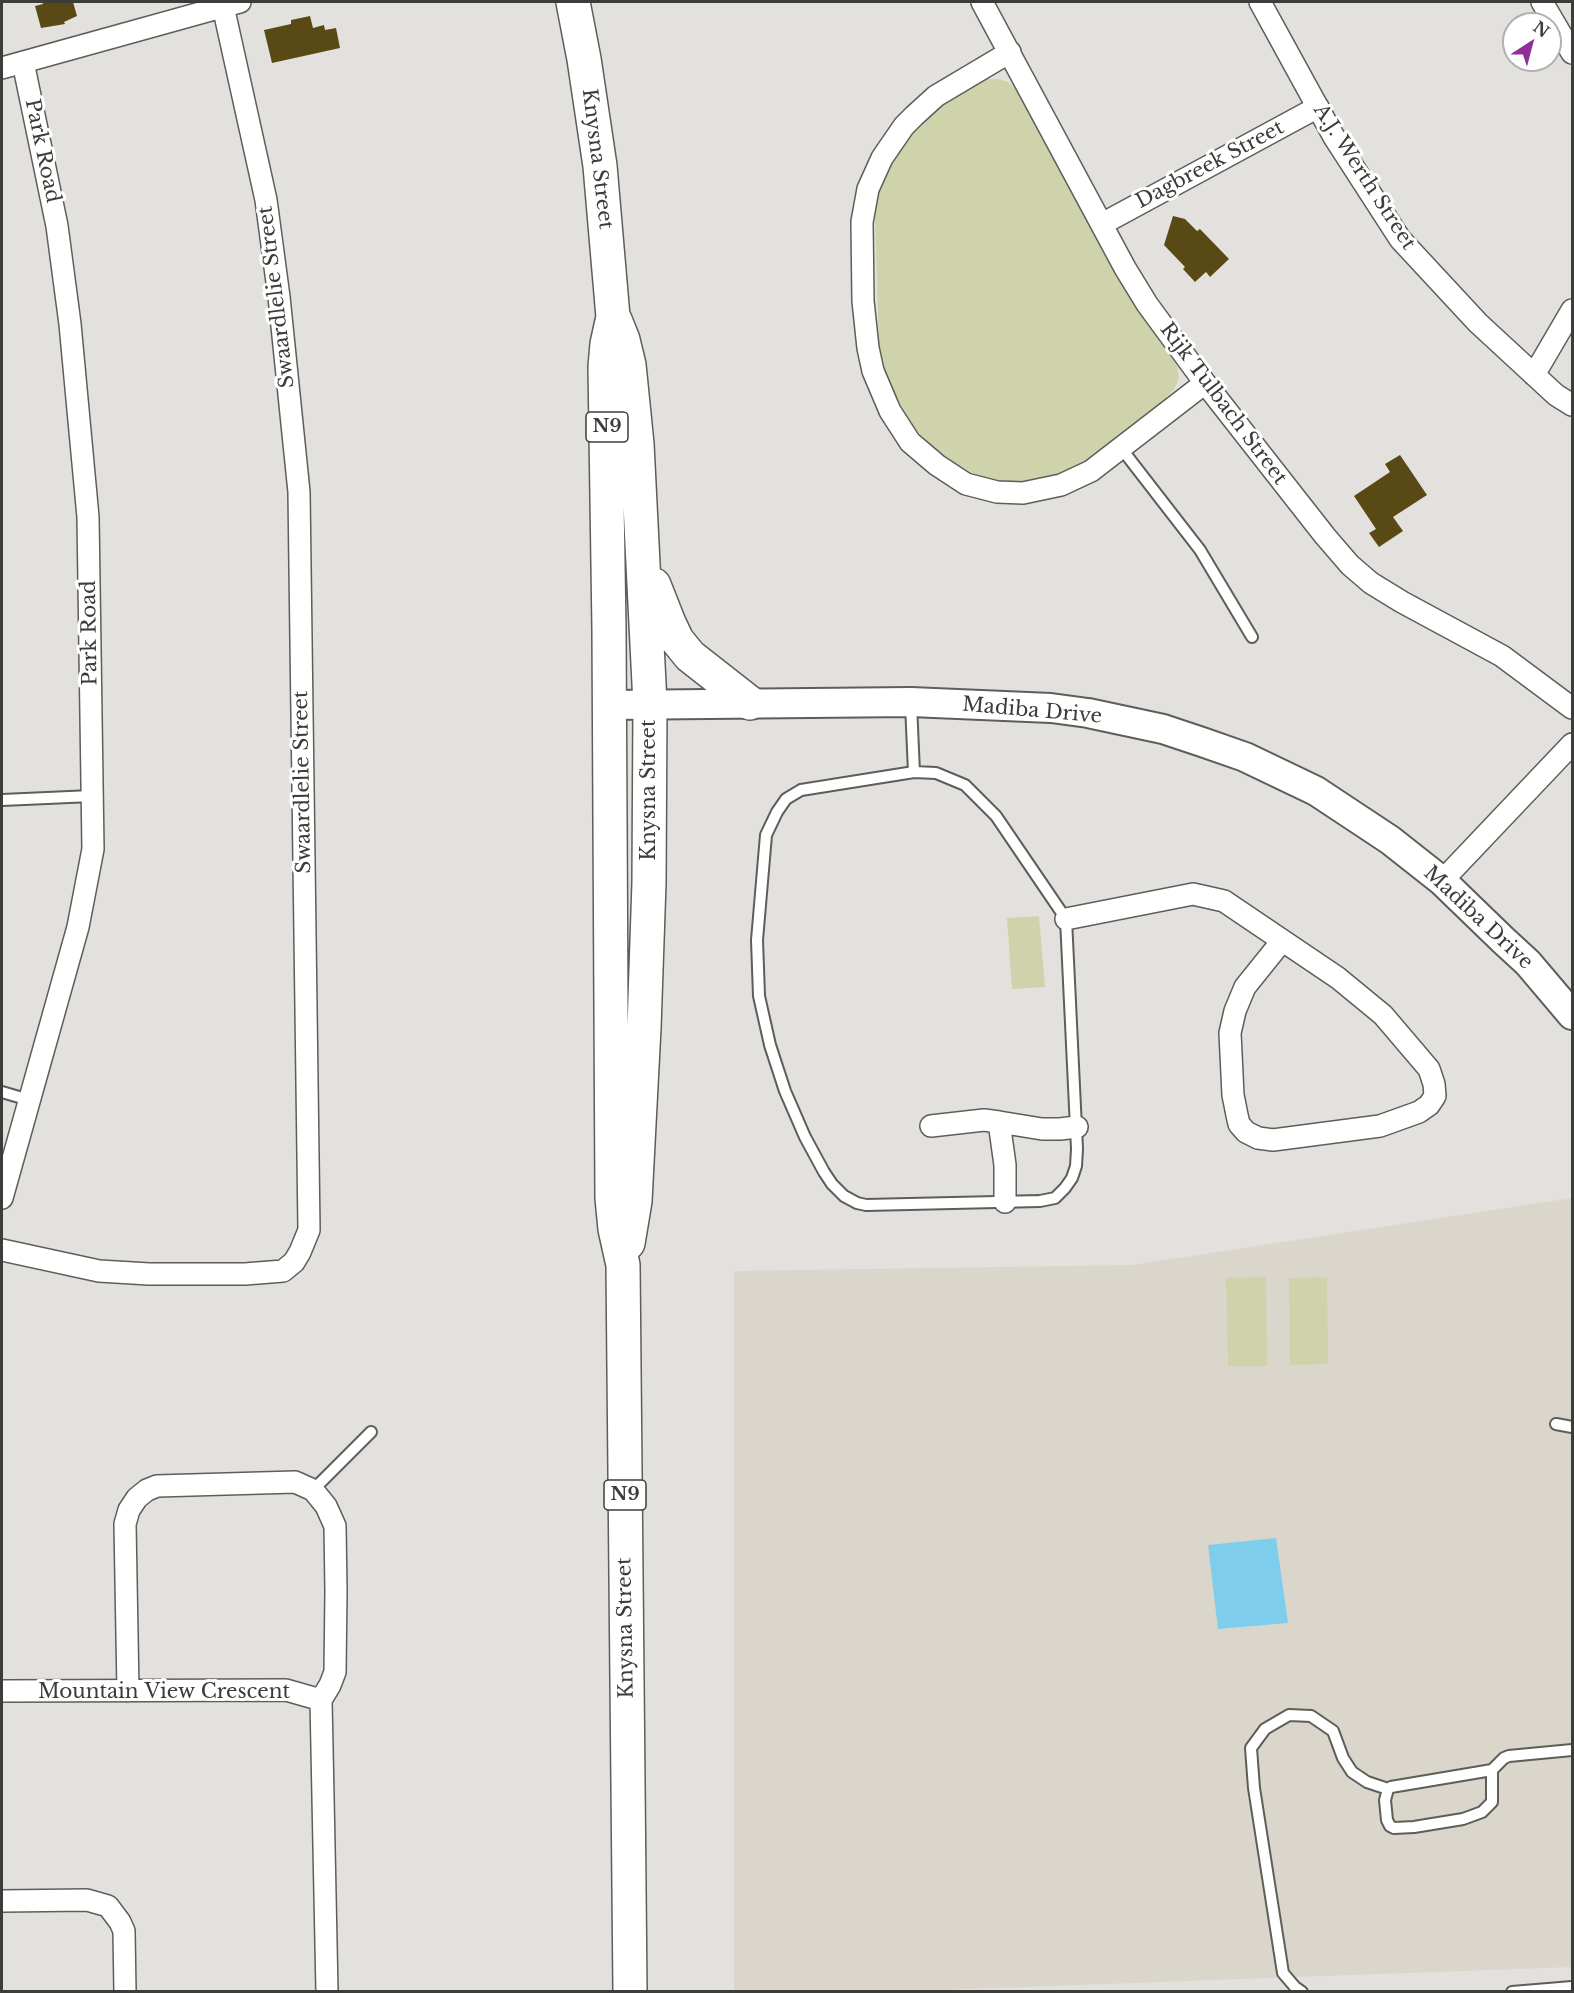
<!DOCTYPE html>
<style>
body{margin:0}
#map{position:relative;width:1574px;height:1993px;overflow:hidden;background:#e3e1dd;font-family:"Libre Baskerville",serif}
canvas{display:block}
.frame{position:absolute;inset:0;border:3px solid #3c3c3a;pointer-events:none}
.north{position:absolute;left:1502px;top:12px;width:60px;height:60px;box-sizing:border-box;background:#fff;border:2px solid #b1b1b0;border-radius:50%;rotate:36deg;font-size:16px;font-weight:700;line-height:24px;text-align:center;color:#3c3c3a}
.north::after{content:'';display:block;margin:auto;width:21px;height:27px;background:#912f96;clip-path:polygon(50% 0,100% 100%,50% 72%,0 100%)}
</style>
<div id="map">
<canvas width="1574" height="1993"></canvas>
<div class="frame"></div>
<div class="north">N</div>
</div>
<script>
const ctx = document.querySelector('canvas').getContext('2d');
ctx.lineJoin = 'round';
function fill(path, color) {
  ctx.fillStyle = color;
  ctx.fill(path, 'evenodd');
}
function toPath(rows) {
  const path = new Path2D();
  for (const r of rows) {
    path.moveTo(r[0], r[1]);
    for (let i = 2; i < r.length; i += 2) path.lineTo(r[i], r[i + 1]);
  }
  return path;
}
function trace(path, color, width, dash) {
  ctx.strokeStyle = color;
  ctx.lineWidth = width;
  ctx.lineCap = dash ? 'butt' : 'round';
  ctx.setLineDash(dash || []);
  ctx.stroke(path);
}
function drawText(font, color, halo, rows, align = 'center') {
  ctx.font = font + ' "Libre Baskerville",serif';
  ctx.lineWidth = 6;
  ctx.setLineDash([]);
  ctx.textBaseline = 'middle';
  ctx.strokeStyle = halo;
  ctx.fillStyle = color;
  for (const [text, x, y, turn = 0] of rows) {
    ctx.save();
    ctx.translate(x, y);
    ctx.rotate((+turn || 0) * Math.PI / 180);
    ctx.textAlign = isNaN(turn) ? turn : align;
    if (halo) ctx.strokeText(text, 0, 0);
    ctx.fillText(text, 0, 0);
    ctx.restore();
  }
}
fill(toPath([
 [1572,1198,1572,1967,912,1991,734,1991,734,1271,1132,1265]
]), '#dad6cb');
fill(toPath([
 [986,79,998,79,1008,82,1017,90,1125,288,1177,366,1179,378,1175,388,1162,402,1082,465,1052,478,1018,483,998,481,976,475,944,456,928,442,914,427,898,400,883,368,879,346,875,217,877,198,888,168,917,125,940,106],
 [1039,916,1045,987,1012,989,1007,918],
 [1266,1277,1267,1366,1228,1366,1226,1278],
 [1327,1277,1328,1364,1290,1365,1289,1278]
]), '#ced3ab');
fill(toPath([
 [1276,1538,1288,1623,1218,1629,1208,1545]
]), '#7ecded');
fill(toPath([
 [42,2,73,2,77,16,64,22,65,24,41,28,35,6,43,4],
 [310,16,313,28,324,25,325,30,336,28,340,48,272,63,264,30,291,24,291,20],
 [1173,216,1185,219,1197,231,1200,229,1229,259,1210,277,1206,272,1195,282,1183,269,1185,267,1164,245],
 [1400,455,1427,495,1393,517,1403,531,1379,547,1369,533,1376,529,1354,496,1390,472,1385,464]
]), '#594915');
const lane = toPath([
 [1121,448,1200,550,1252,637],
 [911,704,914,772],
 [914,772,936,773,965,785,996,816,1066,919,1077,1149,1076,1166,1072,1178,1065,1188,1055,1198,1040,1201,866,1205,857,1203,844,1196,832,1184,824,1172,805,1137,785,1091,770,1045,759,996,757,940,766,835,777,812,786,799,801,790,914,772],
 [2,800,92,796],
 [2,1092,29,1100],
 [1556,1424,1572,1427],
 [313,1490,371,1432],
 [1492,1770,1492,1802,1482,1812,1463,1819,1414,1827,1394,1828,1390,1826,1387,1820,1385,1800,1388,1789,1391,1787,1492,1770,1504,1758,1509,1756,1572,1750],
 [1302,1992,1295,1987,1283,1973,1254,1788,1251,1748,1265,1729,1289,1715,1311,1716,1333,1731,1343,1758,1352,1772,1367,1782,1388,1789],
 [1512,1992,1572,1987]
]);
const street = toPath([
 [982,2,1125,268,1147,304,1205,383,1325,536,1350,565,1371,583,1402,602,1502,656,1572,708],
 [1260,2,1334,137,1400,239,1478,323,1556,395,1572,405],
 [1542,2,1572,53],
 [1010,52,936,96,914,116,904,126,882,158,868,189,862,222,863,301,868,348,873,371,890,411,910,442,937,465,966,484,997,492,1023,493,1061,485,1091,471,1205,383],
 [2,68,240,2],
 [1102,224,1318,107],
 [1534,375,1572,310],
 [1442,881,1572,744],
 [1066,919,1193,894,1224,901,1338,978,1383,1015,1429,1069,1434,1084,1435,1096,1429,1105,1419,1112,1380,1126,1273,1140,1258,1138,1246,1132,1239,1124,1237,1115,1233,1095,1230,1033,1235,1011,1245,987,1282,941],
 [931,1126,984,1120,999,1122],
 [2,1198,78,927,93,849,88,517,70,324,57,226,23,62],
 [1005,1202,1005,1165,999,1122,1042,1129,1060,1129,1077,1127],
 [2,1250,99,1271,149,1274,245,1274,283,1271,294,1262,300,1252,309,1230,299,492,279,297,266,200,223,6],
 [2,1691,286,1690,321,1700,327,1992],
 [128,1691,125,1524,129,1510,137,1498,147,1490,157,1486,295,1482,313,1490,326,1506,335,1526,336,1591,335,1672,330,1685,321,1700],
 [2,1901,87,1900,108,1906,120,1922,124,1931,125,1992]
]);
const secondary = toPath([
 [608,705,911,702,1051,708,1088,713,1163,729,1202,742,1245,757,1316,791,1390,840,1442,881,1503,940,1528,963,1572,1015]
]);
const highway = toPath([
 [573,2,584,59,600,166,613,317,607,344,605,367,609,630,612,1198,615,1229,623,1265,630,1992],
 [615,320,623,340,629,365,637,444,650,704,649,883,644,1028,635,1201,628,1243],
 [654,585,669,623,677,640,690,656,750,703]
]);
trace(lane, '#5e5d59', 14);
trace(street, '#5e5d59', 24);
trace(secondary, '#5e5d59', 32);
trace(highway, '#5e5d59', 36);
trace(lane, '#fff', 10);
trace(street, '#fff', 21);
trace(secondary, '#fff', 28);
trace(highway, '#fff', 33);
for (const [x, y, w] of [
 [607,427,42],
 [625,1495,42]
]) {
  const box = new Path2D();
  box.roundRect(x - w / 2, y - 15, w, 30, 4.5);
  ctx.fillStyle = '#fff';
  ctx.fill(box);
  trace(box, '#3c3c3a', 1.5);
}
drawText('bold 18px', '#3c3c3a', null, [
 ["N9",607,427],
 ["N9",625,1495]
]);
drawText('20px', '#3c3c3a', '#fff', [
 ["Park Road",42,151,78],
 ["Knysna Street",597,159,83],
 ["Dagbreek Street",1210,165,-28],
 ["A.J. Werth Street",1364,177,57],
 ["Swaardlelie Street",277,297,-97],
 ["Rijk Tulbach Street",1223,404,53],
 ["Park Road",90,633,-91],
 ["Madiba Drive",1032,711,5],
 ["Swaardlelie Street",303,782,-91],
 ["Knysna Street",649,790,-90],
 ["Madiba Drive",1478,918,43],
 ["Knysna Street",626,1628,-91],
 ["Mountain View Crescent",164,1692]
]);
</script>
